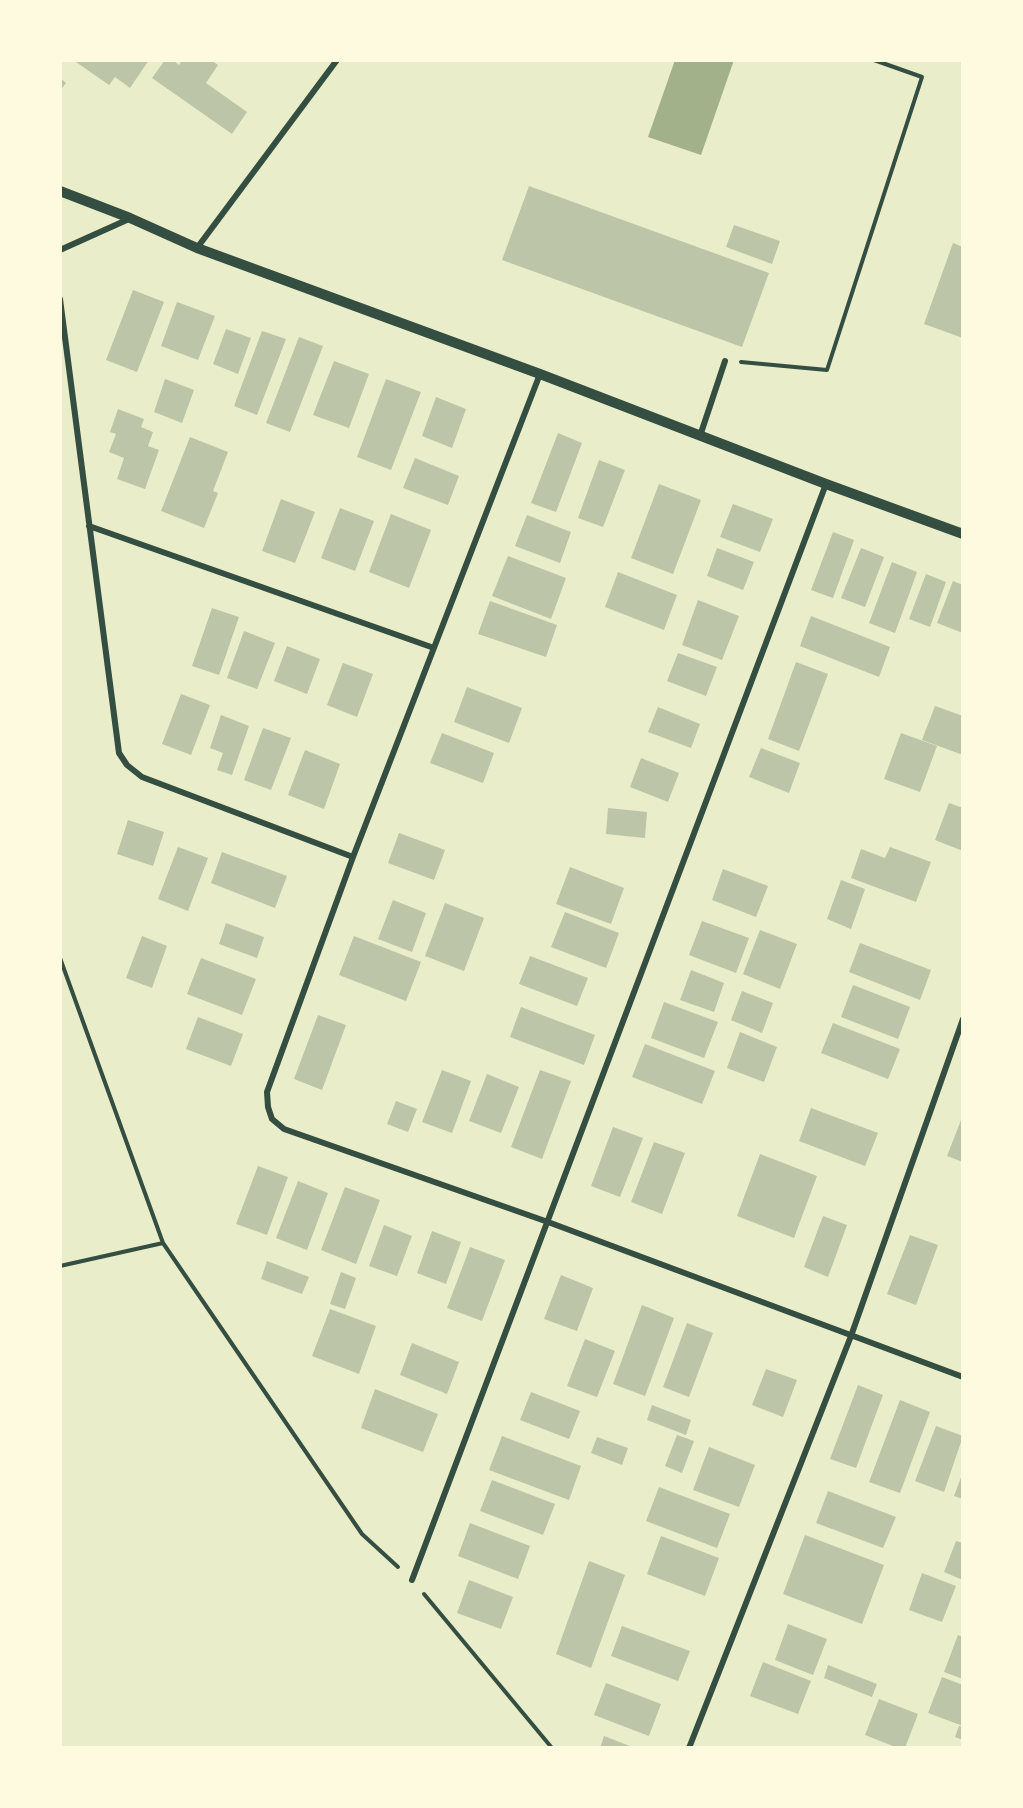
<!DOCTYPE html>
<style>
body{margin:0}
#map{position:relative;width:1023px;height:1808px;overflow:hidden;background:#e9edc9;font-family:"Source Sans 3",sans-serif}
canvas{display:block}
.frame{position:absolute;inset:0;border:62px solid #fefae0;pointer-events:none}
</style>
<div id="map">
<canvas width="1023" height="1808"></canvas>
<div class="frame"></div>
</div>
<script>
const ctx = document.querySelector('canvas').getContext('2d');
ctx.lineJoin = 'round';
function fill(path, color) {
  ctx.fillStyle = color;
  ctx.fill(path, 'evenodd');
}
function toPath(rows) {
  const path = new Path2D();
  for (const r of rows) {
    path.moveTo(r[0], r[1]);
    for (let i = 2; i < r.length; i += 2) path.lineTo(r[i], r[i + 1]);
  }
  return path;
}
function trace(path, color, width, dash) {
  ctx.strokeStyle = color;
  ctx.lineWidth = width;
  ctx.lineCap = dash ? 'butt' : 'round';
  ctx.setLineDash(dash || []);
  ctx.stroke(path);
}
fill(toPath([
 [675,60,734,60,701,155,648,137]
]), '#a3b18a');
fill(toPath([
 [73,60,149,60,130,88,115,77,109,85],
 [165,60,173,60,179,65,182,60,211,60,218,65,206,83,247,112,232,134,152,78],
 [60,78,66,83,60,91],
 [529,186,769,273,742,347,502,260],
 [734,225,780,241,772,264,726,247],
 [953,243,963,247,963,338,924,324],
 [133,290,164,302,137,372,106,360],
 [177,302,215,316,198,360,161,346],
 [226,329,251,338,238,374,213,364],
 [262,331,286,339,257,415,234,406],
 [299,337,323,346,290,432,266,423],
 [334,361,369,374,349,428,313,415],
 [165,379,194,390,182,423,154,412],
 [386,379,421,392,391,470,357,457],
 [436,397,466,409,452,448,422,436],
 [118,409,144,419,141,427,153,432,148,446,159,450,145,489,117,479,124,458,109,452,116,434,110,432],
 [558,433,582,443,556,512,531,503],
 [190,437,228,452,213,491,218,493,204,528,161,511],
 [415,458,459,476,448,505,403,488],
 [599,460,625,470,603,527,578,518],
 [659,484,701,500,673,574,631,558],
 [281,499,315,512,295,563,262,551],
 [733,504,773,519,760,552,720,537],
 [340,508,374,521,355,571,321,558],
 [391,514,431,530,409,588,369,572],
 [527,515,571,532,560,563,515,546],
 [833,532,854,540,833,598,811,590],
 [717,548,754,562,743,590,707,576],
 [861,548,884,557,865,607,841,598],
 [508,556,566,578,551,619,492,596],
 [892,562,917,572,895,633,869,623],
 [618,572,677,595,664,630,605,607],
 [926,574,946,582,930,627,909,619],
 [953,581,963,585,963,633,937,623],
 [698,600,739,616,722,660,682,645],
 [490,601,557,625,546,657,478,634],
 [212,608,239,617,219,675,192,666],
 [811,616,890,647,879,677,800,646],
 [244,631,275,643,257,689,227,678],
 [287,646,320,659,307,694,274,681],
 [678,653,717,667,706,696,667,681],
 [796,662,828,674,799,751,768,739],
 [343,663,373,674,357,717,327,705],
 [467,687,522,708,509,743,454,722],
 [181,694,210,705,191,755,162,744],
 [935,706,963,716,963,755,922,740],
 [658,707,700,724,691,748,648,732],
 [221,715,249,726,232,775,217,770,223,753,210,748],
 [263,728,291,738,271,790,244,780],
 [442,733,494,753,483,783,430,763],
 [901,733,937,746,920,792,884,779],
 [761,748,800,763,789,793,749,777],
 [305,750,340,764,324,809,288,795],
 [641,758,679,773,668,802,630,787],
 [949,803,963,808,963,851,935,840],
 [608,808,647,812,645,838,606,834],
 [128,820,164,832,153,866,117,854],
 [399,833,445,850,434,880,388,863],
 [178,847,208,858,188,911,158,899],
 [890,847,931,862,916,902,851,878,861,849,885,858],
 [222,852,287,876,275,908,211,883],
 [570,867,624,888,611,924,556,904],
 [723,869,768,886,756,917,712,900],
 [841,880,865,889,851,929,827,919],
 [393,900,426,913,412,952,378,939],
 [445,903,484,918,464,971,425,956],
 [565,912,619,933,606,968,551,947],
 [702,921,749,938,736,973,689,955],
 [226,923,264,937,257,958,219,944],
 [760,930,797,944,780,989,743,974],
 [142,936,167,946,152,988,126,978],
 [354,936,421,962,406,1001,339,975],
 [860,943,931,970,920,1000,849,972],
 [530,956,588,978,577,1006,519,984],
 [201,958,256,979,242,1015,187,994],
 [691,970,724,983,714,1012,680,1000],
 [853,985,910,1007,898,1039,841,1017],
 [742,991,773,1003,762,1033,731,1020],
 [664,1002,718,1022,704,1058,651,1038],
 [521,1007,595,1035,584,1065,510,1037],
 [318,1015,346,1025,322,1090,294,1079],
 [198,1017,243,1034,231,1066,186,1049],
 [833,1023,900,1049,888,1079,821,1053],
 [740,1032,777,1047,764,1082,727,1068],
 [645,1044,715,1071,702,1104,632,1077],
 [442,1070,471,1081,452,1133,422,1122],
 [540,1070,571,1081,542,1159,511,1147],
 [487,1074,519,1087,501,1133,469,1121],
 [396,1101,417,1109,408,1132,387,1124],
 [811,1108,878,1133,865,1166,799,1141],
 [961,1120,963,1121,963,1162,947,1156],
 [613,1127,643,1138,620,1197,591,1186],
 [654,1142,685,1153,662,1214,631,1202],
 [760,1154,817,1176,794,1238,737,1216],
 [258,1166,288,1177,267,1235,236,1224],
 [298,1181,328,1193,307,1250,276,1238],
 [345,1187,380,1200,356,1264,321,1250],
 [823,1216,847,1225,828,1277,804,1267],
 [384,1225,412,1236,397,1276,369,1266],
 [432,1231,461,1242,446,1284,417,1273],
 [910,1235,938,1245,916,1305,887,1294],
 [470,1247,505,1260,482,1321,447,1308],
 [267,1261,309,1277,302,1294,261,1279],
 [341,1272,356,1278,345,1309,330,1304],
 [561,1275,593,1288,577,1331,544,1319],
 [642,1305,674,1318,645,1396,613,1384],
 [330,1309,376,1326,359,1374,312,1356],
 [687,1323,713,1333,689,1397,663,1387],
 [585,1339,615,1351,597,1397,567,1386],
 [412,1343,459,1362,447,1394,400,1375],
 [766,1369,797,1380,783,1417,752,1405],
 [858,1385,883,1395,856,1468,830,1459],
 [375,1389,438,1414,423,1452,361,1428],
 [531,1392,580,1411,569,1439,520,1420],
 [900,1400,930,1412,900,1493,869,1482],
 [652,1405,691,1420,686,1435,647,1420],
 [936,1426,963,1436,944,1492,915,1481],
 [677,1435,694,1441,682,1473,665,1466],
 [502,1436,581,1466,569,1500,489,1470],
 [597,1437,628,1448,622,1465,591,1453],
 [709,1447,755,1465,739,1507,693,1490],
 [963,1472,963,1499,954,1496],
 [492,1480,555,1504,543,1535,480,1511],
 [659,1487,730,1514,717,1548,646,1521],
 [828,1491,896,1517,883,1548,816,1523],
 [470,1523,530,1546,518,1579,458,1556],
 [805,1535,884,1565,862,1624,783,1594],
 [661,1536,719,1558,705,1596,647,1574],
 [956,1541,963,1543,963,1580,944,1572],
 [589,1561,625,1575,591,1668,556,1654],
 [922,1573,956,1586,942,1622,909,1610],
 [469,1580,513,1597,501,1629,457,1613],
 [788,1624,827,1639,813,1675,775,1660],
 [622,1626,690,1651,678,1681,611,1656],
 [958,1635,963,1637,963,1679,944,1672],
 [763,1662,811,1681,798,1714,750,1696],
 [828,1665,877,1684,872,1697,824,1678],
 [942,1677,963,1685,963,1726,928,1713],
 [606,1683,661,1704,649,1736,594,1715],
 [879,1699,918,1714,905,1748,898,1748,865,1735],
 [959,1726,963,1727,963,1740,955,1737],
 [604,1736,635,1748,600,1748]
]), '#bcc5a7');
trace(toPath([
 [741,362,827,370,922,77,874,60],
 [60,958,163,1243,362,1534,398,1567],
 [60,1266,163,1243],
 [424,1594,552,1748]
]), '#344e41', 4);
trace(toPath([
 [197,248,337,60],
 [60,250,129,219],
 [60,299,119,753,127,765,142,777,353,857],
 [540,374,353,857,267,1092,268,1107,272,1119,284,1129,548,1222,963,1377],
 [700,436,725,361],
 [89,526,434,648],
 [412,1580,826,484],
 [689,1748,851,1336,963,1019]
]), '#344e41', 6);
trace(toPath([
 [60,191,130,218,197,248,540,374,826,484,963,534]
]), '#344e41', 10);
</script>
